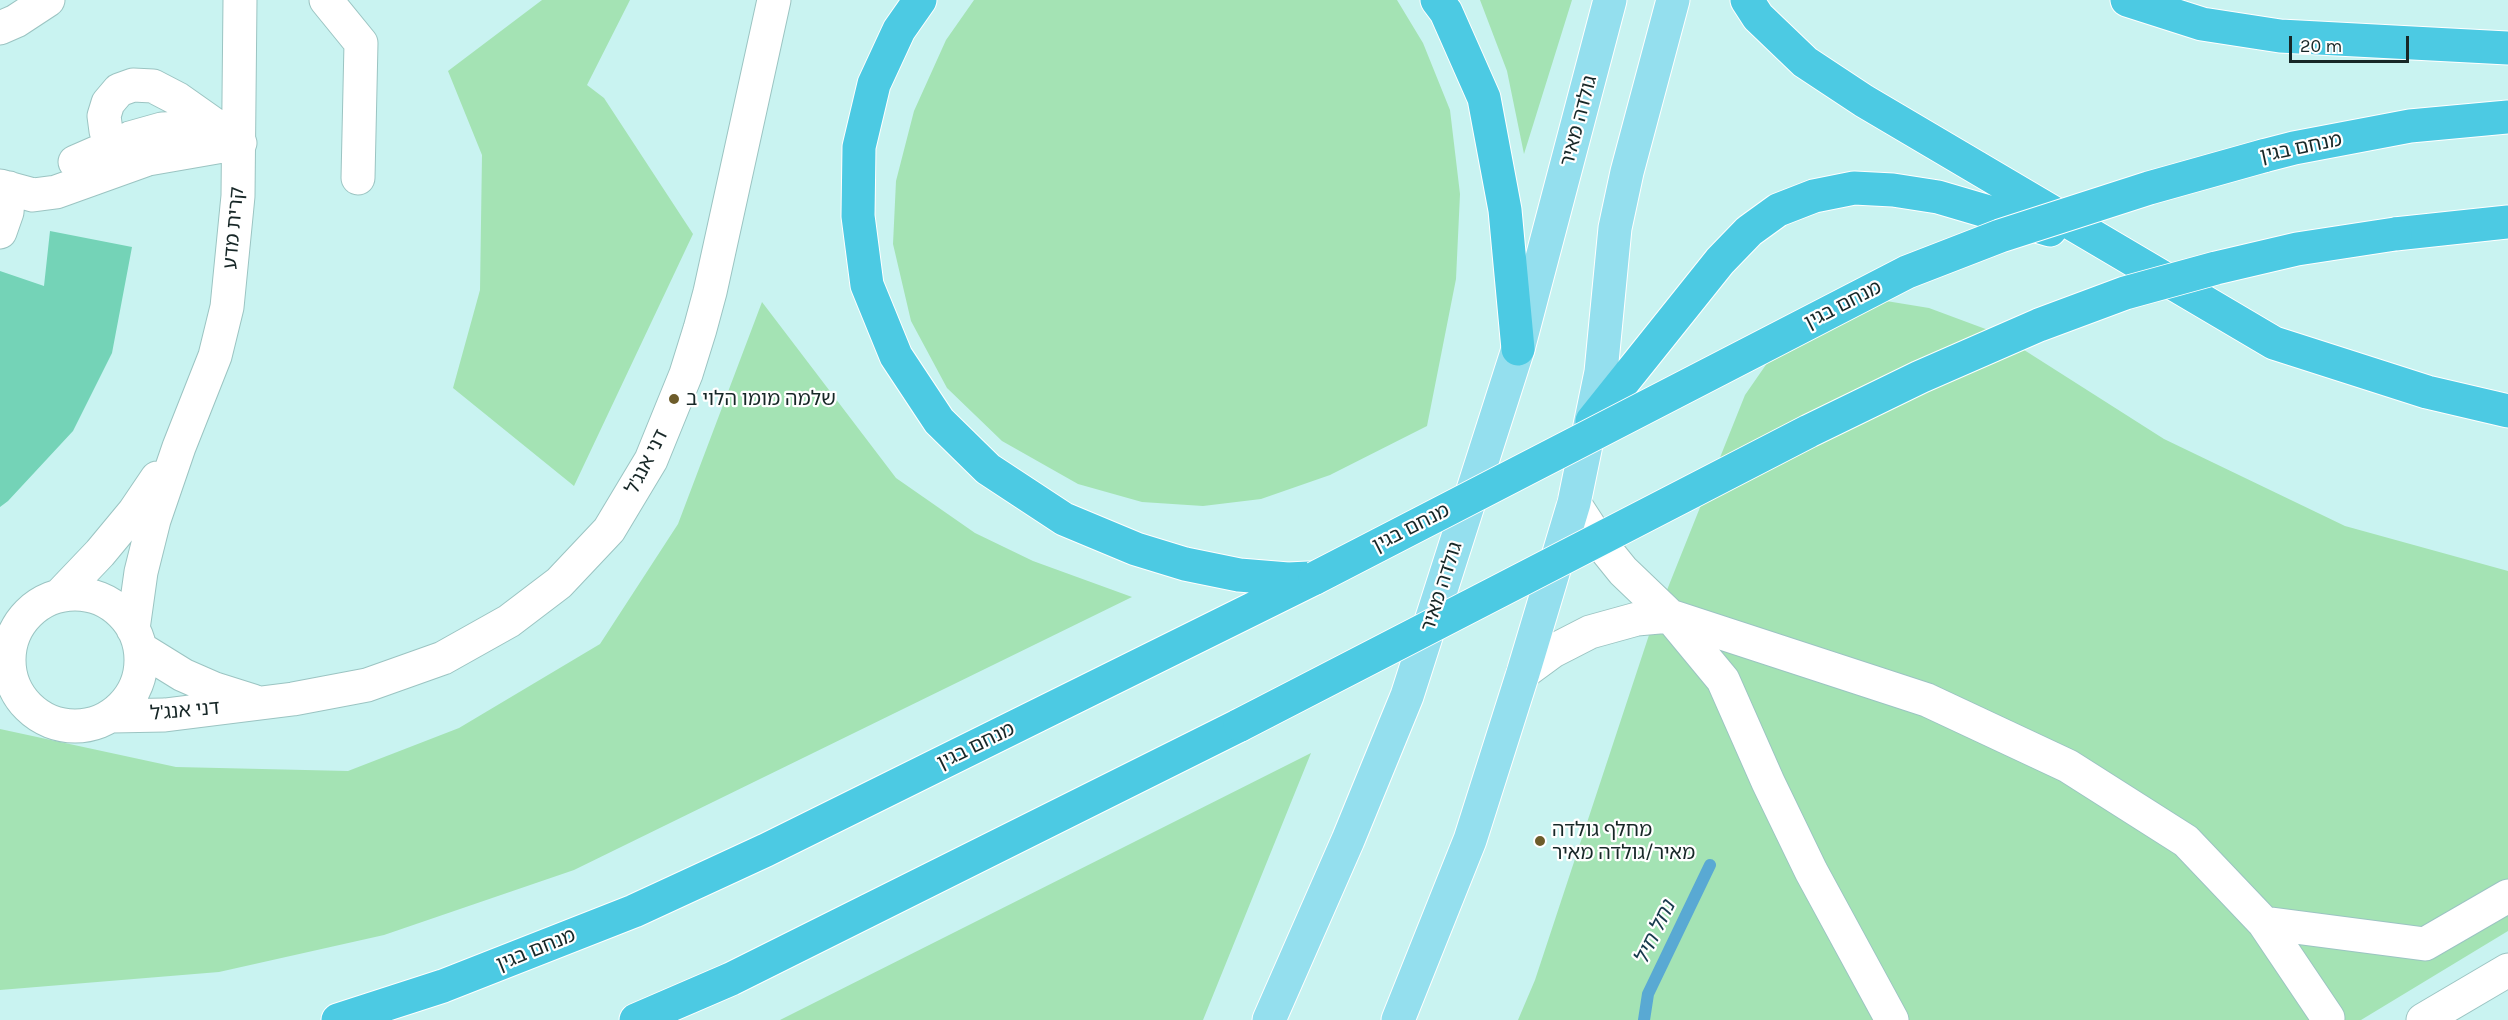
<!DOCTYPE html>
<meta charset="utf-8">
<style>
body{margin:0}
#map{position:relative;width:2508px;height:1020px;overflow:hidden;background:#c9f3f1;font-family:Karla,sans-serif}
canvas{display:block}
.scale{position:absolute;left:2289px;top:36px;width:120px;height:27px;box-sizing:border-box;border:3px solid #172727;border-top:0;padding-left:8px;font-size:18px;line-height:21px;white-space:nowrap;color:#172727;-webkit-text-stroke:4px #fff;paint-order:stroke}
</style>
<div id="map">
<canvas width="2508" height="1020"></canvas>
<div class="scale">20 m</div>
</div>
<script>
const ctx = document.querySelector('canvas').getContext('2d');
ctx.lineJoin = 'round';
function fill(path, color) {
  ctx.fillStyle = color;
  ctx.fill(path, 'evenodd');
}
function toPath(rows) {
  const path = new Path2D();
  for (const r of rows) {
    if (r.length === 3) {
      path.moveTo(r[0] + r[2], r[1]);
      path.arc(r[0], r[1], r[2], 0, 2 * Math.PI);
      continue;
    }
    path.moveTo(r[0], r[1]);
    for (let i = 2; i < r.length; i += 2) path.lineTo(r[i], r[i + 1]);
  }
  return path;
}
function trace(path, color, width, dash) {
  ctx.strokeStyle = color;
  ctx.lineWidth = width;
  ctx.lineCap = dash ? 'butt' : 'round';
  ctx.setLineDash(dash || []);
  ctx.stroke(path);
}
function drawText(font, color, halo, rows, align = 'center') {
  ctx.font = font + ' Karla,"Noto Sans Hebrew",sans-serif';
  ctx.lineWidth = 4.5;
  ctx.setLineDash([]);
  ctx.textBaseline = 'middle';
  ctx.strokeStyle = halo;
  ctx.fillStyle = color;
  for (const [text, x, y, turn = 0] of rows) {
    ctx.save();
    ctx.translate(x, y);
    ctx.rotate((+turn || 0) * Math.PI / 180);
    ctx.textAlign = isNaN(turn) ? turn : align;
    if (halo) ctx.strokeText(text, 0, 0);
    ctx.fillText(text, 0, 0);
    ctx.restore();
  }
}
fill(toPath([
 [542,0,630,0,587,85,604,98,693,234,574,486,453,388,480,290,482,155,448,71],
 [974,0,1397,0,1423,43,1450,110,1460,194,1456,279,1427,426,1330,475,1261,499,1203,506,1142,502,1078,484,1002,441,947,388,911,321,893,244,896,181,914,111,946,40],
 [1480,0,1572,0,1524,154,1507,71],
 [1874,299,1929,308,1999,334,2164,439,2345,526,2508,571,2508,931,2361,1020,1518,1020,1535,980,1649,635,1745,395,1781,343],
 [762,302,896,478,975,533,1033,561,1132,597,574,870,384,935,219,972,0,990,0,729,176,767,348,771,459,728,600,644,678,524],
 [1311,753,1203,1020,780,1020]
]), '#a4e3b4');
trace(toPath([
 [1644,1020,1648,994,1710,865]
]), '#59a9d3', 12);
fill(toPath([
 [50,231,132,247,112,353,73,431,8,501,0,507,0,271,44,286]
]), '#74d3b7');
const minor = toPath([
 [326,0,361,43,358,178],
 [0,28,16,21,48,0],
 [75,162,130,138,162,129,186,128,212,133,237,142],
 [120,166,106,131,104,116,108,103,119,90,133,85,153,86,178,99,222,130],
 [0,186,33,195,56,192,148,159,240,143],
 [0,232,7,212,9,188],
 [1574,503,1598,540,1623,571,1670,616,1723,680,1768,782,1811,871,1892,1020],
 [75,660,66],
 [59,596,100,553,134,512,157,478],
 [133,629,141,572,154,520,179,447,215,356,227,307,238,196,240,0],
 [141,649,183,675,215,689,253,701],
 [1523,673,1553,651,1590,632,1637,619,1670,616,1927,700,2068,766,2186,841,2264,923,2328,1018],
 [112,716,165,715,293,699,367,685,443,658,509,621,559,583,609,530,651,460,686,374,700,329,710,292,774,0],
 [2264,923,2425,944,2508,896],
 [2423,1020,2508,970]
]);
const major = toPath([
 [1269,1020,1348,840,1407,696,1518,349,1610,0],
 [1398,1020,1470,840,1523,673,1574,503,1601,372,1615,228,1627,172,1673,0]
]);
const highway = toPath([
 [920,0,899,30,874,84,859,147,858,216,867,285,896,356,939,421,988,469,1064,519,1136,549,1185,564,1239,575,1288,579,1309,578],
 [1437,0,1446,12,1484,98,1505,210,1518,349],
 [1747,0,1758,17,1805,62,1864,101,2274,343,2427,392,2508,411],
 [2127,0,2202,24,2280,36,2508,48],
 [2263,156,2294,148,2410,126,2508,117],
 [2395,234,2508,222],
 [1592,421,1720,261,1749,231,1778,210,1814,196,1854,188,1893,190,1938,197,2050,230],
 [338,1020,443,986,634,911,766,850,1315,578],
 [636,1020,731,979,1240,725]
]);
trace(minor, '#9bc4c2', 35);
trace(major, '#fff', 35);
trace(highway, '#fff', 35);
trace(minor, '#fff', 33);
trace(major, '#94dfee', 33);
trace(highway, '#4ccae3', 33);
const highwayBridge = toPath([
 [1315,578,1907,272,2000,236,2149,188,2263,156],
 [1240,725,1809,431,1920,377,2039,325,2125,293,2216,268,2297,249,2395,234]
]);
trace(highwayBridge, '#fff', 35, []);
trace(highwayBridge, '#4ccae3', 33);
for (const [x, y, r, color] of [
 [674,399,6,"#6d5c2a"],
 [1540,841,6,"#6d5c2a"]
]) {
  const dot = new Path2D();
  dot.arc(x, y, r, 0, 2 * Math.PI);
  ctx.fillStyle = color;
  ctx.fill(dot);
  trace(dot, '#fff', 2);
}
drawText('20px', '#172727', '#fff', [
 ["גולדה מאיר",1579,121,-75],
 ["מנחם בגין",2301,148,-12],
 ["קרית מדע",234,228,-85],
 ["מנחם בגין",1843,305,-27],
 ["דני אנג'ל",647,462,-63],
 ["מנחם בגין",1411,528,-27],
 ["גולדה מאיר",1442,587,-72],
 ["דני אנג'ל",185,711,-5],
 ["מנחם בגין",976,746,-26],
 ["מנחם בגין",536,950,-22]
]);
drawText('20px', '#172727', '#fff', [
 ["שלמה מומו הלוי ב",686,399],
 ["מחלף גולדה",1552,830],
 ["מאיר/גולדה מאיר",1552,853]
], 'left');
drawText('italic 21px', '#16394c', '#fff', [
 ["נחל חיל",1655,933,-64]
]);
</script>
